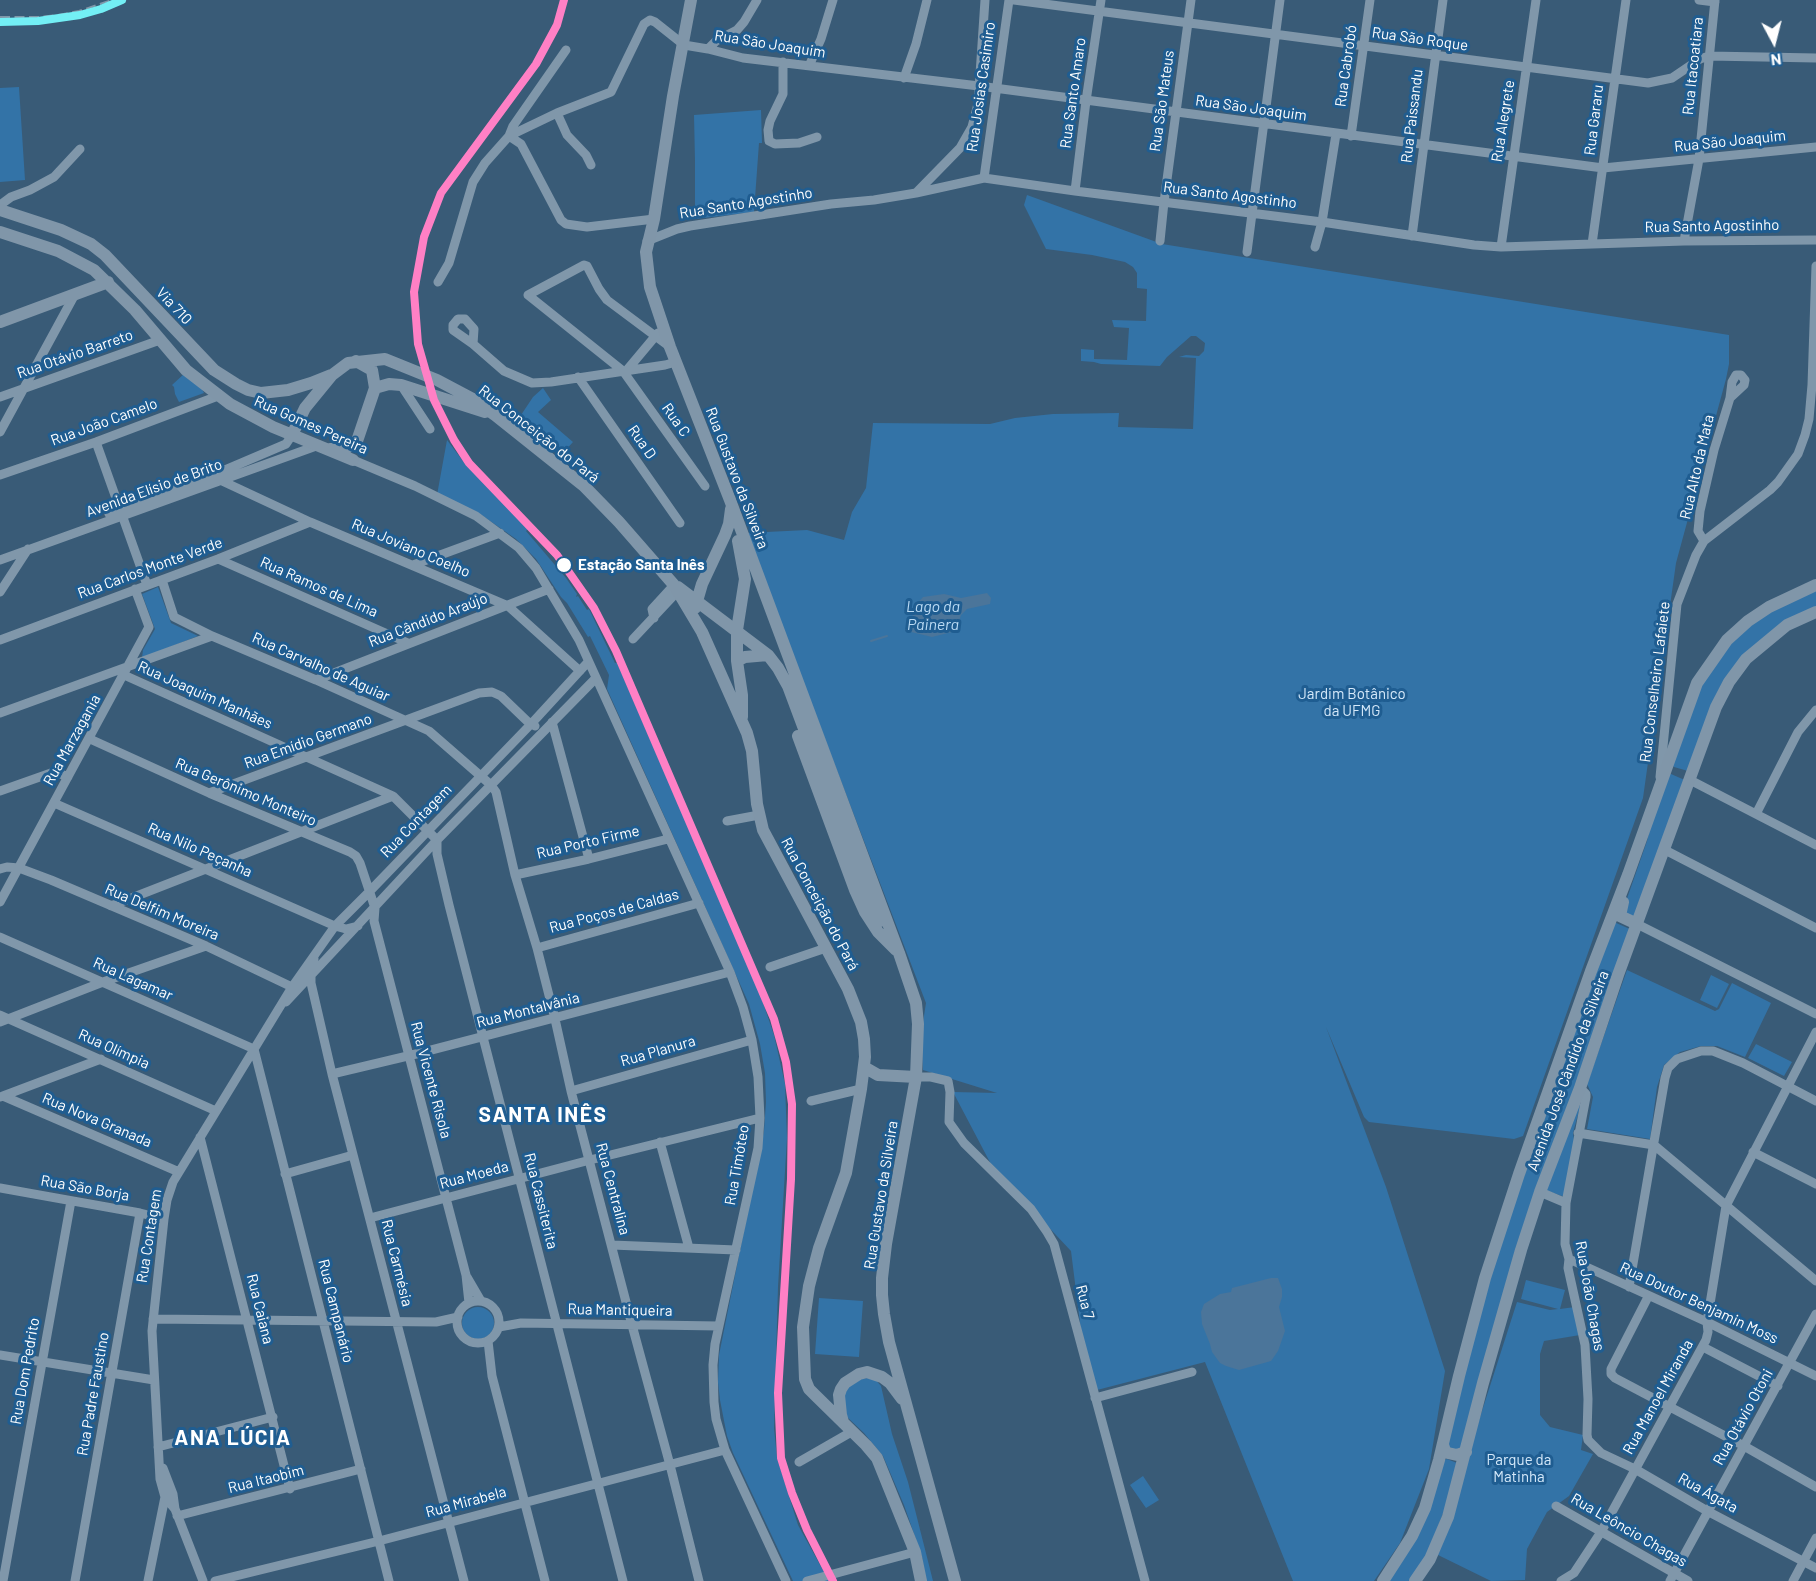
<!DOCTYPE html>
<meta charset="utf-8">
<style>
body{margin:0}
#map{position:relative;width:1816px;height:1581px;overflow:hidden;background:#395b77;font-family:Barlow,sans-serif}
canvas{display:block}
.north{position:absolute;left:1744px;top:12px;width:60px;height:60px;-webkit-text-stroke:4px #1f5d91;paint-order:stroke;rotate:173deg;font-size:16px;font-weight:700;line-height:24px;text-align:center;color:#fff}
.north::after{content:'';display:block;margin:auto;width:21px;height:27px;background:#fff;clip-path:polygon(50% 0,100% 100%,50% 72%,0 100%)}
</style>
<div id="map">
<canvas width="1816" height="1581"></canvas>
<div class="north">N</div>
</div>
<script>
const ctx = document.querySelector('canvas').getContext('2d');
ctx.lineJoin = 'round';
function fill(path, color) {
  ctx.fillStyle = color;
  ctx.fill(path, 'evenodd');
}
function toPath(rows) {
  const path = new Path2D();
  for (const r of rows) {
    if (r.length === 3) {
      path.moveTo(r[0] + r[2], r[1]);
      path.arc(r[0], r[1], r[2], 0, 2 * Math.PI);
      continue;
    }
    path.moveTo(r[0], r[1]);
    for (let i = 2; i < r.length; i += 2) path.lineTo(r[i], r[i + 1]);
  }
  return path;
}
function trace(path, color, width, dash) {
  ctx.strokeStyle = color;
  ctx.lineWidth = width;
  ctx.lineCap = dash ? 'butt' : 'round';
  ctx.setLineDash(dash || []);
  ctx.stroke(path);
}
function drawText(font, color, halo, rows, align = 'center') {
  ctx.font = font + ' Barlow,sans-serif';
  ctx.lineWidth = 6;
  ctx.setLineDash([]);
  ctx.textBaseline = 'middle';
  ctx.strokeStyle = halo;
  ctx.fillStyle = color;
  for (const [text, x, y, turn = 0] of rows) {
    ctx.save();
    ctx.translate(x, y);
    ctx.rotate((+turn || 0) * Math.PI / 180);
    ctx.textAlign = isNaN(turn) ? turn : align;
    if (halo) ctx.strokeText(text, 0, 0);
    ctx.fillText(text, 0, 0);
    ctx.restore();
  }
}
fill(toPath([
 [19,87,25,180,0,182,0,88],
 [761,110,762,143,759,143,754,212,695,219,693,208,695,207,695,161,694,115],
 [1027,195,1162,244,1729,335,1729,364,1726,379,1676,563,1643,798,1523,1136,1514,1139,1369,1122,1364,1117,1326,1027,1386,1187,1445,1371,1429,1469,1400,1543,1374,1581,1293,1581,1205,1362,1097,1390,1082,1339,1071,1251,993,1168,953,1092,997,1093,923,1070,921,1035,926,1003,746,533,807,530,844,540,852,512,866,488,873,423,990,424,1015,418,1053,414,1119,413,1118,427,1193,429,1196,358,1179,357,1186,355,1199,356,1204,351,1205,343,1196,336,1191,336,1167,357,1160,366,1101,364,1094,362,1081,361,1081,349,1094,350,1094,359,1127,360,1129,328,1114,327,1112,320,1146,321,1147,289,1137,288,1137,273,1133,267,1125,262,1092,255,1046,249,1024,205],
 [185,373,202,389,204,393,179,402,175,394,174,387,172,385],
 [543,388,551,400,538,412,573,442,562,454,539,436,542,432,521,415,533,397],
 [447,440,466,465,528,529,526,531,566,578,577,594,576,597,578,596,587,610,589,609,615,663,617,663,759,991,774,1035,785,1084,787,1138,778,1287,774,1428,777,1458,798,1525,829,1581,793,1581,733,1453,727,1436,720,1400,718,1382,719,1355,764,1131,766,1102,765,1073,760,1044,749,1004,607,689,609,675,590,636,588,637,567,603,561,597,536,559,516,539,480,514,437,495],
 [158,587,171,623,198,636,142,658,143,650,155,629,142,594],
 [1816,589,1816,609,1742,658,1688,771,1674,767,1672,765,1700,685,1724,651,1741,633,1772,610],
 [1668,774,1671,774,1687,781,1634,919,1623,910,1647,841,1655,808],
 [1614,922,1632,930,1594,1036,1464,1450,1447,1449,1471,1344,1503,1235],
 [1627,970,1715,1011,1719,1009,1732,983,1771,1003,1745,1057,1717,1046,1701,1046,1680,1052,1664,1065,1657,1087,1650,1139,1587,1129,1593,1097,1587,1084],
 [1711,975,1729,984,1717,1008,1700,1000],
 [1756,1044,1792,1062,1784,1076,1748,1058],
 [1579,1099,1580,1107,1573,1133,1574,1140,1565,1195,1562,1196,1545,1190],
 [1526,1280,1565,1290,1560,1309,1575,1307,1580,1335,1544,1341,1540,1354,1540,1415,1550,1427,1583,1435,1581,1450,1593,1454,1569,1496,1547,1512,1527,1549,1525,1580,1491,1581,1436,1554,1517,1302,1550,1310,1558,1309,1521,1299],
 [819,1298,863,1301,859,1357,815,1354],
 [478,1323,16],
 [867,1378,875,1379,881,1386,892,1434,908,1482,933,1581,926,1581,922,1557,904,1505,883,1456,864,1433,846,1416,844,1394,849,1386,857,1380],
 [1447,1459,1457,1463,1460,1467,1427,1557,1410,1581,1387,1581,1444,1460],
 [1143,1476,1159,1500,1146,1508,1130,1485]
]), '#3373a7');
fill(toPath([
 [987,593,991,598,990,604,967,609,961,615,956,631,932,637,911,632,909,622,912,618,915,606,923,597,944,594,961,598],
 [1271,1278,1278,1278,1282,1289,1282,1297,1279,1307,1285,1331,1278,1351,1271,1361,1239,1370,1226,1366,1220,1363,1212,1352,1210,1344,1202,1324,1201,1312,1204,1304,1220,1294,1231,1292,1232,1288]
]), '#4b759a');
trace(toPath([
 [906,630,909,628],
 [871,641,887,636]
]), '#4b759a', 2);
trace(toPath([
 [1014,0,1648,83,1672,78,1700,59,1709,56,1816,58],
 [1699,0,1715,2],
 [708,49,716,41,737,30,744,22,757,0],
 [783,62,783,94,770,121,768,130,769,141,775,144,799,143,817,137],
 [809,66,821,39,833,0],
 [904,78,916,44,927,0],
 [557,113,567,135,586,155,591,165],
 [509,136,557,113,611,92,644,24,650,20,655,22,684,45,708,49,743,58,979,86,1603,168,1816,147],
 [509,136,521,144,561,220,566,224,587,227,654,219],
 [1351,136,1370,0],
 [984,178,1009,0],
 [1075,191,1086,101,1101,0],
 [917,192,960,148,972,127,978,104,985,0],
 [0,205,11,197,30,190,54,177,80,149],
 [1412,236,1443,0],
 [647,241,677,229,690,226,831,204,874,200,916,193,984,178,1075,191,1322,222,1474,245,1501,247,1684,241,1816,240],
 [1160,241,1164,202,1191,0],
 [1684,241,1699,159,1715,0],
 [1592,244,1626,0],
 [1315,247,1322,222,1336,134],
 [1501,247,1536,0],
 [1247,252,1280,0],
 [438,282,449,263,473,182,485,163,509,136,513,126,566,50],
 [473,344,474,329,465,319,458,319,453,325,453,330,473,344,504,371,532,383,551,382,665,365,676,362],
 [670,347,607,300,599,289,587,266,584,265,528,295,623,371,705,486],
 [627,370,658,333],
 [578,377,680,523],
 [401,385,430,429],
 [0,397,160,340],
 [0,432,74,296],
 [96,442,147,585],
 [353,460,415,486,476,516,519,548,536,568,579,640,730,972,743,1007,752,1040,758,1077,760,1118,758,1148,715,1344,713,1365,714,1402,716,1419,725,1450,786,1581],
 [218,473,220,480,310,522,508,606,580,671],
 [0,475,96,442,218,396],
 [109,514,218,473,286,444,292,435],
 [1704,541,1698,531,1700,511,1714,450,1730,398,1732,382,1736,375,1741,375,1745,380,1744,385,1730,398],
 [218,559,408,643],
 [0,560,319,445],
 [413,565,500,533],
 [162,580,174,617,212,636,316,680,429,731,491,785,496,792,515,875,537,948,555,1019,571,1091,632,1325,670,1465,699,1581],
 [0,592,28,549],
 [654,618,652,609,674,585],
 [633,639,678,591],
 [0,640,218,559,310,522],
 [124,675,393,796,437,840,437,854,449,905,623,1581],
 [316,680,549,589],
 [0,713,212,636],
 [552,722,589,859],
 [90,739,209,793,350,852,356,856,360,863,375,908,374,921,466,1275,469,1303],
 [1660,777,1677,604,1696,555,1704,541,1770,490,1778,482,1798,454,1805,435,1809,419,1812,385,1816,266],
 [1690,780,1816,845],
 [0,791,51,773,56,772,68,777],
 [209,793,479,693,492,692,501,696,527,721,535,726],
 [54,803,335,926,346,929,358,926],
 [1756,814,1798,732,1816,710],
 [727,821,759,815],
 [1665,850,1816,928],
 [0,869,7,867,19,868,51,880,206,946,292,987],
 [515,875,589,859,668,839],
 [0,902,149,627,135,589],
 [111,906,393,796],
 [1637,924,1816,1014],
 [0,937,254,1049,389,1581],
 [537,948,699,903],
 [314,959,311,969,311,983,332,1074,464,1581],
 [770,967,826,948],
 [286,1002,437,840,596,678],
 [0,1015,216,1111],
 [0,1022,103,982,206,946],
 [332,1074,416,1054,730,972],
 [916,1077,931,1077,948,1081,950,1092,949,1122,964,1143,1031,1209,1047,1232,1054,1244,1145,1581],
 [1580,1088,1586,1094,1586,1097,1566,1203,1565,1244,1569,1259,1568,1268,1585,1345,1588,1399,1587,1435,1588,1440,1601,1453,1635,1469,1709,1512,1816,1568],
 [571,1091,752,1040],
 [3,1096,179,1172],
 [0,1097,101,1059],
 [811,1101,861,1089],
 [1578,1133,1654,1145,1816,1281],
 [200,1137,290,1489],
 [660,1142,689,1248],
 [1753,1152,1816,1184],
 [285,1174,353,1155],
 [0,1188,140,1213,164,1219],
 [1540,1192,1566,1203],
 [370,1218,590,1160,760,1118],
 [612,1245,736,1250],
 [1569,1259,1707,1322,1816,1376],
 [467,1277,481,1301],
 [1629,1287,1665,1078,1668,1068,1677,1059,1701,1051,1713,1051,1743,1063,1816,1101],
 [1648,1297,1611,1369,1611,1374,1615,1378,1744,1446,1816,1487],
 [478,1322,21],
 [153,1319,436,1322,458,1317],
 [499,1327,521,1323,719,1326],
 [488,1341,492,1376,545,1581],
 [1703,1347,1778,1386],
 [0,1355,154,1380],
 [1095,1398,1192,1372],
 [158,1447,273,1417],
 [799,1462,853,1431],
 [163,1468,173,1494,175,1509,203,1581],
 [1556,1506,1688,1581],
 [175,1509,165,1497,160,1479,152,1331,164,1219,167,1200,173,1182,292,987,335,926,369,892,532,723,588,662],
 [177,1516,361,1469],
 [3,1581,71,1201],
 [75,1581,140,1213],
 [148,1581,165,1497],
 [215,1581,379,1541,725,1450],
 [807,1581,915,1552],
 [1561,1581,1574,1573,1601,1532,1706,1340,1708,1332,1707,1322,1726,1206,1816,1032],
 [1670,1581,1816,1314],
 [1793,1581,1816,1538]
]), '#8097aa', 9);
trace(toPath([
 [691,0,673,96,654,219,646,252,650,287,670,347,730,500,899,953,916,1003,918,1024,916,1077,886,1244,882,1278,882,1295,884,1314,889,1342,955,1581],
 [0,210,61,230,91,244,105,255,214,370,236,384,248,390,261,393,288,390,311,383,331,375],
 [0,232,58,251,94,270,135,310,186,370,230,404,273,427,353,460],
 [0,322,108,282],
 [375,388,389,384,401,385,485,412],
 [292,435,305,408,332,375,348,363,385,359,437,380,471,398,495,415,584,486,619,522,674,585,702,632,747,733,752,751,757,804,763,830,848,989,861,1022,864,1039,865,1057,861,1089,846,1173,819,1248,809,1286,803,1327,805,1379,809,1389,815,1395,866,1445,877,1458,915,1552,921,1581],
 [330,449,342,449,356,444,375,388,372,370,356,361],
 [738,541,745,579,737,630,737,661,742,695,742,717],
 [678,587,768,655,778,668,788,686,866,895,880,921],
 [695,608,702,584,725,535,729,524,731,509],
 [737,661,745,657,768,655],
 [798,736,855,890,865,912,878,932,896,950],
 [1623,902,1620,916,1637,924],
 [864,1067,878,1075,916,1077],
 [843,1422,841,1415,839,1395,841,1389,845,1383,859,1374,867,1372,882,1377,890,1383,902,1399],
 [1443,1445,1445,1451,1448,1453,1457,1455,1466,1452],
 [1383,1581,1412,1536,1425,1508,1439,1460,1459,1376,1485,1278,1519,1174,1591,971,1628,875,1697,683,1727,640,1748,621,1769,607,1816,585],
 [1415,1581,1430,1559,1448,1517,1483,1383,1521,1250,1540,1192,1580,1088,1618,975,1716,707,1729,682,1746,659,1787,625,1816,612]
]), '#8096a9', 12);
trace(toPath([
 [0,17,38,17,58,15,79,11,112,0]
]), '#8097a9', 2, [10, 4.5]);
trace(toPath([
 [0,22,38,21,80,15,101,9,122,0]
]), '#73eff5', 8);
trace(toPath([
 [564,0,557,25,536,64,441,193,424,237,414,292,418,344,434,400,454,440,469,463,557,555,594,608,616,651,774,1019,786,1062,792,1104,791,1179,778,1393,781,1458,792,1493,807,1530,833,1581]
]), '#ff80c5', 8);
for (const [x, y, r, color] of [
 [564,565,8,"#fff"]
]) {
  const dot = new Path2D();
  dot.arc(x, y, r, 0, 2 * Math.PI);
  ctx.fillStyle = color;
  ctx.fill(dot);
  trace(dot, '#1f5d91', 2);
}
drawText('15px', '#fff', '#1f5d91', [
 ["Rua São Roque",1420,39,8],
 ["Rua São Joaquim",770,44,9],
 ["Rua Cabrobó",1346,66,-82],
 ["Rua Itacoatiara",1693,66,-84],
 ["Rua Josias Casimiro",981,87,-82],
 ["Rua Santo Amaro",1073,93,-82],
 ["Rua São Mateus",1162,101,-82],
 ["Rua São Joaquim",1251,108,8],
 ["Rua Paissandu",1412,116,-83],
 ["Rua Gararu",1594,120,-83],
 ["Rua Alegrete",1503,121,-81],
 ["Rua São Joaquim",1730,141,-6],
 ["Rua Santo Agostinho",1230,195,7],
 ["Rua Santo Agostinho",746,203,-9],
 ["Rua Santo Agostinho",1712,226,-1],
 ["Via 710",174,306,47],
 ["Rua Otávio Barreto",75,354,-19],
 ["Rua C",676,420,55],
 ["Rua João Camelo",104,422,-20],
 ["Rua Gomes Pereira",311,425,24],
 ["Rua Conceição do Pará",539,434,38],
 ["Rua D",642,442,55],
 ["Rua Alto da Mata",1697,467,-77],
 ["Rua Gustavo da Silveira",737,478,69],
 ["Avenida Elísio de Brito",154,488,-20],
 ["Rua Joviano Coelho",411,548,23],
 ["Rua Carlos Monte Verde",150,568,-20],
 ["Rua Ramos de Lima",319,587,24],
 ["Rua Cândido Araújo",428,620,-21],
 ["Rua Carvalho de Aguiar",321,667,24],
 ["Rua Conselheiro Lafaiete",1655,682,-83],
 ["Rua Joaquim Manhães",205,695,24],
 ["Rua Marzagania",72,740,-61],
 ["Rua Emídio Germano",308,741,-20],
 ["Rua Gerônimo Monteiro",246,792,23],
 ["Rua Contagem",416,821,-46],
 ["Rua Porto Firme",588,842,-13],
 ["Rua Nilo Peçanha",200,850,24],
 ["Rua Conceição do Pará",820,904,62],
 ["Rua Poços de Caldas",614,911,-15],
 ["Rua Delfim Moreira",162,912,23],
 ["Rua Lagamar",133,979,24],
 ["Rua Montalvânia",528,1010,-14],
 ["Rua Olímpia",114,1049,24],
 ["Rua Planura",658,1051,-16],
 ["Avenida José Cândido da Silveira",1568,1071,-70],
 ["Rua Vicente Risola",431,1080,75],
 ["Rua Nova Granada",97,1120,23],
 ["Rua Timóteo",737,1165,-80],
 ["Rua Moeda",474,1175,-15],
 ["Rua São Borja",85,1188,10],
 ["Rua Centralina",613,1189,75],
 ["Rua Gustavo da Silveira",881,1195,-81],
 ["Rua Cassiterita",541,1201,76],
 ["Rua Contagem",149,1236,-81],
 ["Rua Carmésia",397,1263,76],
 ["Rua João Chagas",1590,1296,80],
 ["Rua 7",1085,1302,75],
 ["Rua Doutor Benjamin Moss",1699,1303,25],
 ["Rua Caiana",260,1309,76],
 ["Rua Mantiqueira",620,1310,1],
 ["Rua Campanário",336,1311,76],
 ["Rua Dom Pedrito",25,1371,-80],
 ["Rua Padre Faustino",93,1394,-80],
 ["Rua Manoel Miranda",1658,1397,-61],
 ["Rua Otávio Otoni",1743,1417,-61],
 ["Rua Itaobim",266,1479,-14],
 ["Rua Ágata",1708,1493,29],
 ["Rua Mirabela",466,1502,-15],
 ["Rua Leôncio Chagas",1629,1530,30]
]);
drawText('bold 15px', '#fff', '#1f5d91', [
 ["Estação Santa Inês",578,565]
], 'left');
drawText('15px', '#d5e9fa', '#1f5d91', [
 ["Jardim Botânico",1352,694],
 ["da UFMG",1352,711],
 ["Parque da",1519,1460],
 ["Matinha",1519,1477]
]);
drawText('italic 16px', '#bbdbf4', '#1f5d91', [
 ["Lago da",933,607],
 ["Painera",933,625]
]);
ctx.letterSpacing = '1.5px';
drawText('bold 21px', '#fff', '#1f5d91', [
 ["SANTA INÊS",543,1115],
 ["ANA LÚCIA",233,1438]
]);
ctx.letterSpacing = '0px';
</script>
